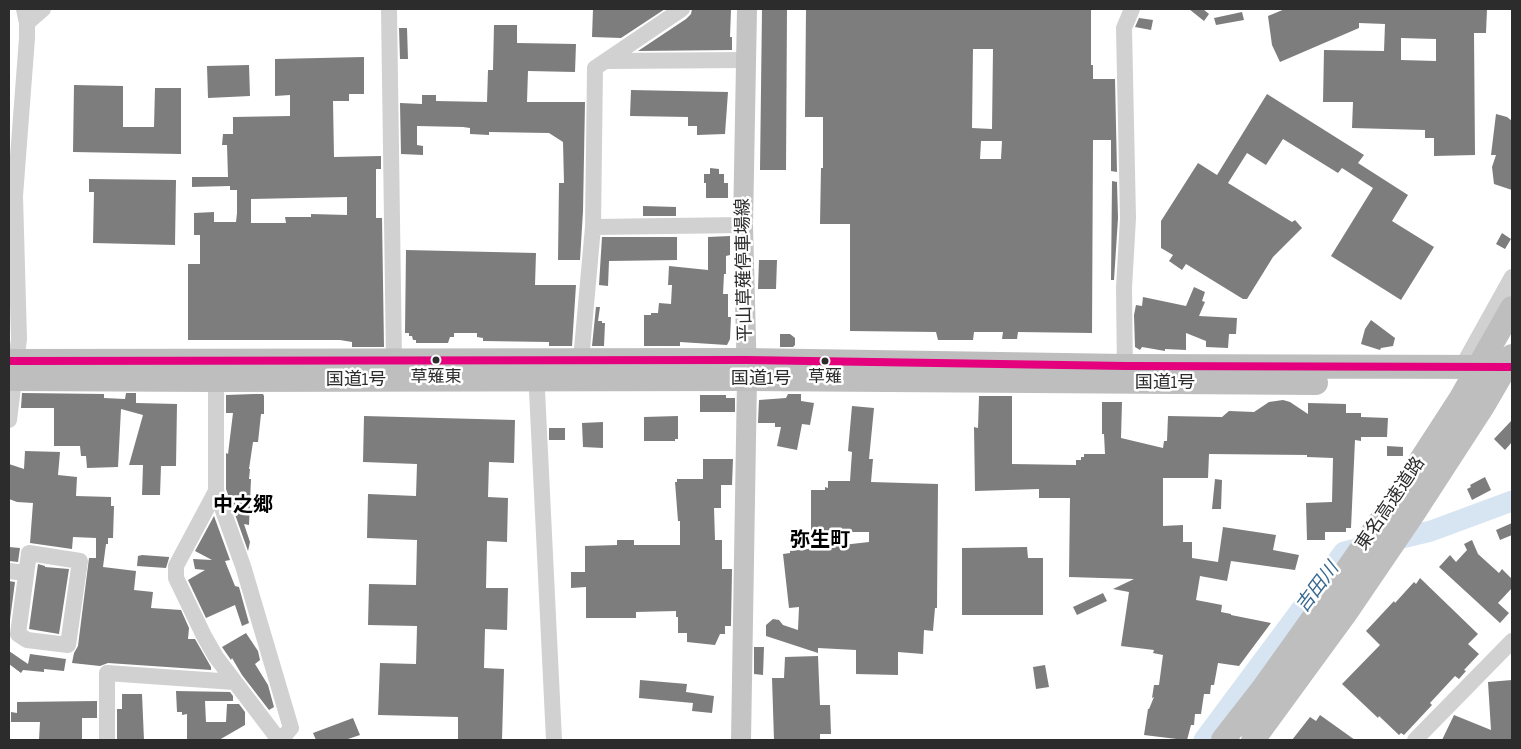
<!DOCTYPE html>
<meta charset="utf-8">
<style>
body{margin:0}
#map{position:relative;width:1521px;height:749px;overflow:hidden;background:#fff;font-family:"Sofia Sans Condensed",sans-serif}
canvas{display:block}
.frame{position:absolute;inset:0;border:10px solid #2c2c2c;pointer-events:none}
</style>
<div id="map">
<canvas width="1521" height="749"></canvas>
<div class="frame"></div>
</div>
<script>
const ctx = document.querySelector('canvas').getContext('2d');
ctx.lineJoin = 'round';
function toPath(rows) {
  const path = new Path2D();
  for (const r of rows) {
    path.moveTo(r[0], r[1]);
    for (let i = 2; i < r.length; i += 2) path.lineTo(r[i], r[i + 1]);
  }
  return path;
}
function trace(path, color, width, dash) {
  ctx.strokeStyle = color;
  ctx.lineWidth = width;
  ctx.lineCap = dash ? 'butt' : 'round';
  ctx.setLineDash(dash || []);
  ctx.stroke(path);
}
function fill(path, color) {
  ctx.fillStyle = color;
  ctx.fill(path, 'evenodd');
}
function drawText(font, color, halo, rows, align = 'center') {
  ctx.font = font + ' "Sofia Sans Condensed","Noto Sans JP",sans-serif';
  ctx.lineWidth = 5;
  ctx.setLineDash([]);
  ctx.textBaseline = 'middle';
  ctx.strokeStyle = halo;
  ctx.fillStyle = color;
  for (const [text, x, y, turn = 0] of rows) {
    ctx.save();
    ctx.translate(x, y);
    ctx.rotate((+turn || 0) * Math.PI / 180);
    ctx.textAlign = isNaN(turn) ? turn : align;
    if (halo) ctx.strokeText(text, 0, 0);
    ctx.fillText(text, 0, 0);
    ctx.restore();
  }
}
trace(toPath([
 [1204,740,1344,552,1431,531,1512,501]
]), '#d6e5f1', 21);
fill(toPath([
 [593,9,665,9,621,38,592,37],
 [692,9,731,9,730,37,732,37,732,50,638,51,686,19,691,14],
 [762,9,787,9,786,170,760,170],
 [806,9,1091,9,1091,65,1093,65,1093,79,1115,79,1117,172,1111,171,1111,140,1093,140,1092,333,1018,332,1017,339,1002,339,1003,332,974,332,973,340,938,340,936,332,850,331,850,224,820,224,821,168,823,168,823,117,805,117],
 [973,49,993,49,992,129,972,128],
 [981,141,1002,141,1001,159,980,159],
 [1189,9,1203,9,1209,14,1204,21],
 [1285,9,1487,9,1486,33,1474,33,1475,155,1434,156,1434,138,1425,138,1425,130,1352,128,1353,102,1323,102,1324,50,1384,51,1385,24,1359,23,1359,28,1280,62,1272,45,1268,16],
 [1401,38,1436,39,1436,61,1401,60],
 [1242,12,1244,20,1216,25,1214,18],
 [1139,18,1153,20,1151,30,1135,27],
 [494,25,517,25,517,43,576,44,575,72,528,71,527,102,585,102,583,211,580,260,558,260,559,183,564,183,563,142,549,133,489,132,489,135,470,134,470,128,463,127,417,126,417,145,423,146,423,155,401,154,400,103,422,104,422,95,436,95,436,101,487,102,488,70,493,70],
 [399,28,407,28,408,59,400,59],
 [364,57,364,94,349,94,349,101,333,101,334,157,381,156,381,169,376,169,376,218,382,218,384,347,352,347,352,342,340,340,188,340,188,264,200,264,200,235,194,235,194,213,214,212,214,222,236,222,237,213,237,190,230,190,230,186,192,187,192,177,228,177,227,145,222,145,223,134,233,134,233,117,290,116,290,95,275,96,275,59],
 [347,197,347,215,311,214,311,217,285,217,286,223,251,223,251,199],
 [249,65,250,96,208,98,207,66],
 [74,85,123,86,123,127,154,127,155,88,181,88,181,154,73,152],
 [631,90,728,92,725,134,697,135,697,126,688,126,688,117,630,116],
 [1267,94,1364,155,1358,163,1408,195,1392,221,1434,247,1401,300,1331,256,1373,188,1342,168,1338,173,1283,139,1266,165,1247,153,1228,183,1292,222,1295,220,1302,228,1273,257,1247,299,1243,299,1186,264,1182,270,1169,261,1173,255,1161,248,1161,221,1198,163,1217,175],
 [1496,114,1507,117,1512,121,1512,190,1494,184,1492,167,1496,155,1491,155],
 [710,168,719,169,719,174,724,174,724,183,728,183,728,198,706,198,706,183,704,183,704,174,710,174],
 [89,179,176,180,175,245,93,243,94,192,89,192],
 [1112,181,1117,182,1118,218,1114,280,1111,280],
 [643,206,676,207,676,216,643,216],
 [1502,233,1511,239,1505,249,1496,244],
 [730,236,730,255,726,256,726,274,724,274,723,294,728,294,728,317,731,317,730,339,727,345,680,342,680,346,644,346,644,315,651,315,651,313,658,313,659,303,671,304,672,285,668,285,669,266,708,270,708,237],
 [602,237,677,237,677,260,609,261,608,286,599,285],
 [406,250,536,253,535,285,576,285,572,346,549,346,549,342,483,341,483,338,477,337,477,333,454,333,454,337,450,337,448,343,416,343,416,340,413,340,412,336,409,336,409,333,405,333],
 [759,260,777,260,776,289,758,289],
 [1194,287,1205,292,1202,301,1205,302,1199,316,1237,318,1236,334,1229,334,1228,348,1206,347,1206,341,1186,333,1186,350,1165,349,1165,351,1142,347,1140,350,1135,347,1134,315,1136,305,1142,306,1143,297,1186,306],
 [596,307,600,307,598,321,602,321,602,323,605,323,604,346,592,346],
 [1371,320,1395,338,1393,346,1381,348,1380,350,1361,344,1365,329],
 [780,334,790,334,795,338,795,345,793,347,780,347],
 [22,393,104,394,104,398,125,399,126,393,136,393,136,403,177,404,176,466,161,466,160,495,142,495,143,465,129,465,143,415,121,409,118,467,87,468,86,456,81,456,80,446,54,446,54,408,21,408],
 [254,394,263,394,264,396,264,414,261,414,258,442,253,442,249,469,250,469,249,479,251,479,249,525,244,524,250,542,248,551,226,489,226,453,228,454,233,413,226,413,226,395],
 [788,394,801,394,801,401,814,403,810,425,802,424,797,450,777,446,781,427,775,427,775,423,758,423,759,400,786,398],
 [700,395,726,395,726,398,735,398,735,412,700,412],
 [979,396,1012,396,1012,464,1076,465,1076,460,1081,460,1081,457,1084,457,1084,454,1105,454,1104,434,1102,434,1102,402,1122,402,1121,438,1163,448,1164,441,1167,441,1168,416,1222,417,1229,411,1254,412,1269,402,1283,400,1290,402,1308,414,1308,403,1346,404,1346,413,1361,413,1361,417,1388,418,1387,437,1361,437,1361,441,1355,440,1351,528,1346,528,1346,532,1325,532,1325,540,1307,540,1306,503,1332,502,1333,458,1307,457,1307,455,1209,454,1208,478,1163,478,1163,526,1183,525,1183,542,1192,542,1192,558,1218,562,1223,527,1276,535,1273,550,1299,555,1295,570,1231,561,1227,581,1200,576,1196,600,1222,605,1221,612,1231,614,1231,615,1271,623,1239,666,1218,663,1214,685,1211,685,1210,694,1204,694,1201,714,1195,714,1194,725,1191,725,1187,740,1185,740,1144,735,1148,709,1149,709,1154,697,1152,698,1154,685,1159,685,1163,655,1153,653,1154,650,1121,646,1129,592,1113,589,1134,579,1069,577,1070,498,1039,498,1039,489,975,491,974,427,978,428],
 [852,406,874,408,869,459,873,459,871,482,938,484,937,608,935,608,933,631,924,630,923,654,898,652,898,675,856,674,856,650,818,648,818,653,766,636,766,625,773,619,779,620,783,625,798,630,799,607,789,608,783,554,790,553,790,551,869,542,869,532,811,532,811,490,825,490,825,487,828,488,828,481,850,481,852,452,848,451],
 [364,416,515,420,514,463,489,462,488,497,508,498,507,542,487,541,486,588,508,588,507,630,485,629,484,668,504,669,502,740,458,740,458,717,378,715,380,663,416,664,417,626,368,625,369,584,416,585,417,540,367,538,368,494,416,496,417,464,363,462],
 [678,416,678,439,675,439,675,441,644,441,644,417],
 [1512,420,1512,442,1505,450,1494,439],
 [603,422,603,448,583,447,582,423],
 [549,428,565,428,565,440,549,440],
 [1387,446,1403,447,1403,456,1387,456],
 [25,451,60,452,58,475,77,477,76,496,111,497,111,506,114,506,113,538,108,538,108,544,106,544,103,567,136,571,134,590,153,592,151,608,181,610,189,628,188,639,195,639,211,667,211,670,108,663,100,666,72,663,74,653,78,646,89,558,96,558,96,538,73,537,72,549,30,543,33,503,17,502,9,499,9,464,24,469],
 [703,459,733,459,732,485,721,485,721,508,714,508,715,540,722,540,722,569,732,569,731,626,725,626,725,634,720,634,715,645,687,642,687,633,678,633,678,617,676,617,676,611,636,612,636,618,586,618,586,587,571,588,571,572,585,572,585,546,617,545,617,540,634,540,634,545,680,545,680,521,678,521,675,482,677,482,677,479,703,479],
 [1485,477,1491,490,1472,500,1467,489,1471,487,1470,485],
 [1215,479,1222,480,1221,509,1212,509],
 [214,516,230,560,225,561,235,586,239,587,249,623,242,626,235,605,206,618,188,580,205,570,195,569,193,559,212,560,195,551],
 [1512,523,1512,535,1500,540,1496,530],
 [1472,540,1478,554,1499,573,1502,569,1512,579,1512,588,1498,603,1509,613,1500,623,1439,567,1450,555,1456,562,1467,550,1464,544],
 [9,547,20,548,18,562,9,561],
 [1027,547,1028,558,1043,558,1043,615,962,615,962,548],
 [142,555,169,557,169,558,166,568,137,566,138,556],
 [38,564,45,566,45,567,69,569,59,634,29,629],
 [1420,578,1478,634,1468,644,1479,654,1464,670,1466,671,1459,679,1455,676,1430,703,1432,705,1404,735,1401,733,1399,735,1379,716,1378,718,1342,684,1380,645,1366,631,1394,601,1395,603,1414,582,1416,584],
 [9,581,15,582,10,620,9,619],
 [1103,593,1107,601,1077,615,1073,607],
 [246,633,258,651,260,660,255,664,268,685,274,707,269,710,242,675,232,658,231,660,222,647],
 [754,647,764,647,763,675,754,674],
 [9,651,28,664,30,654,66,659,64,671,44,669,44,672,23,670,21,673,9,664],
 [818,656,820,705,830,705,831,734,820,734,820,740,774,740,772,678,784,678,785,657],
 [1045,665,1049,687,1036,689,1033,667],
 [640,680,687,684,686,692,714,696,712,713,692,711,693,703,639,698],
 [1512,680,1512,740,1442,740,1454,715,1491,730,1488,682],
 [176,691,230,692,233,696,233,701,205,701,206,722,226,722,227,704,239,704,245,712,245,725,219,740,187,740,187,714,182,715,182,712,177,712],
 [122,694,142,694,144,740,117,740,117,709,122,709],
 [97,701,97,718,82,718,82,740,39,740,40,722,11,722,11,712,17,713,17,702],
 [1320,715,1355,740,1292,740,1310,717,1316,721],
 [353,718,360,735,345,740,316,740,313,733]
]), '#7d7d7d');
trace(toPath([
 [389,9,394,360],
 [27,23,43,9],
 [606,61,747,60],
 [593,227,743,225],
 [581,360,593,227,595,68,682,9],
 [1462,367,1512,277],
 [536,370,554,740],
 [1125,376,1124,288,1128,218,1124,28,1132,9],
 [216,380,216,491,176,566,176,578,204,636,216,657,279,740],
 [9,420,19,339,15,196,27,38,27,23,24,9],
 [216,491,243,566,291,728,281,740],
 [29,553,80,561,68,645,27,640,18,634,29,553],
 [9,571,26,573],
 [107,740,107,673,234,682],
 [1415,740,1512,641]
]), '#d1d1d1', 16);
trace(toPath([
 [741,740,747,379,743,225,747,9]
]), '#c4c4c4', 20);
trace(toPath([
 [9,361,746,360,1126,366,1497,367],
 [9,379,216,380,747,379,1316,383]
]), '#bebebe', 24);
trace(toPath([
 [1223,740,1262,690,1327,599,1393,503,1461,398,1512,308],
 [1253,740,1345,614,1413,514,1483,406,1512,356]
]), '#bebebe', 24);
trace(toPath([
 [9,361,746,360,1126,366,1512,367]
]), '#e5007d', 8);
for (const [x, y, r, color] of [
 [436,360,4.5,"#2c2c2c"],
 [825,361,4.5,"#2c2c2c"]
]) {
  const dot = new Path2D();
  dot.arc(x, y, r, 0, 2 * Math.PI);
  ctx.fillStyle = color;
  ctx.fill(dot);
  trace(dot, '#fff', 2);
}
drawText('17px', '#2c2c2c', '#fff', [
 ["草薙東",436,378],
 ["草薙",825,378]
]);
drawText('18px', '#2c2c2c', '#fff', [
 ["平山草薙停車場線",745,270,-91],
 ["国道1号",761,379],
 ["国道1号",356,380],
 ["国道1号",1165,383],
 ["東名高速道路",1391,504,-56]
]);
drawText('italic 19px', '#396a8f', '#fff', [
 ["吉田川",1318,588,-53]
]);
drawText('bold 20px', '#000', '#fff', [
 ["中之郷",243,506],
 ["弥生町",820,541]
]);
</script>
